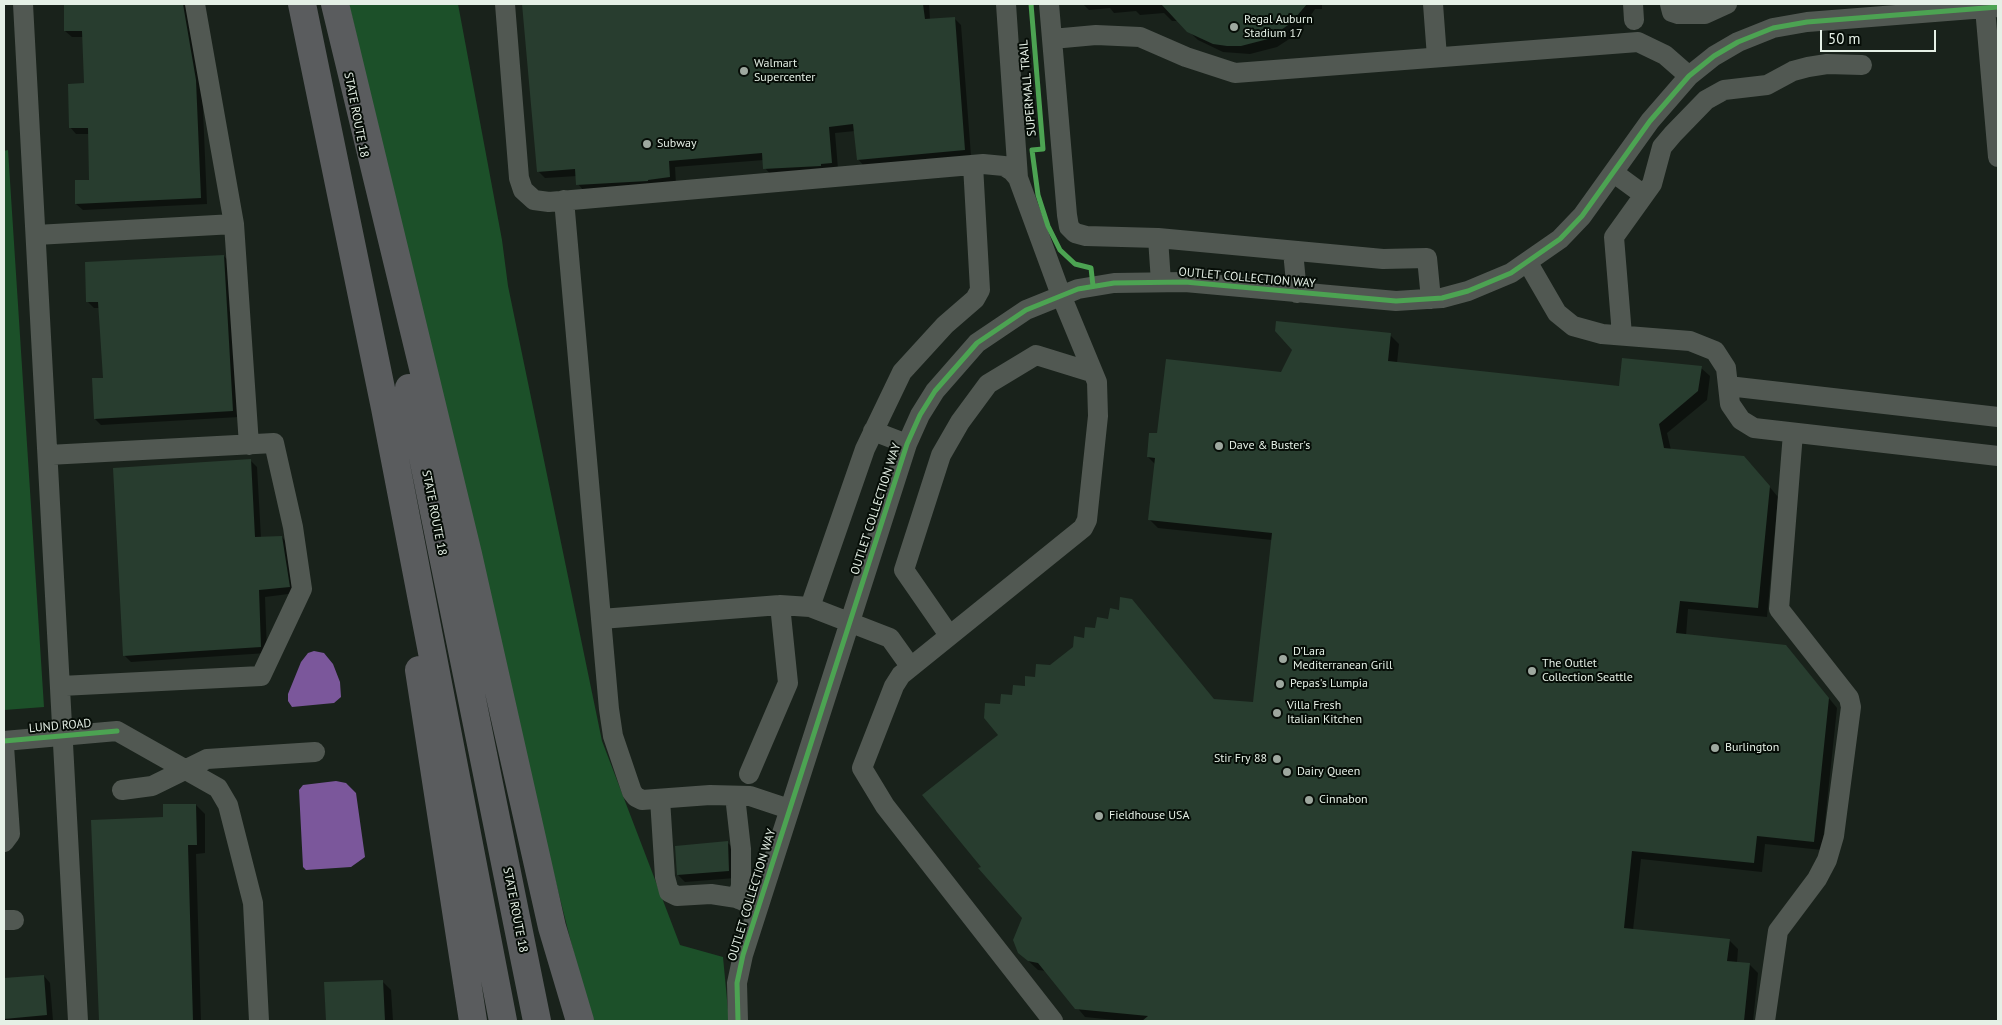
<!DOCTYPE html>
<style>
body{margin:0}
#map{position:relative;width:2002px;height:1025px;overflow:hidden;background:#19221b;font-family:"PT Sans",sans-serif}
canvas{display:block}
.frame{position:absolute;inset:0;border:5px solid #e5f0e6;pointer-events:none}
.scale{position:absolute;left:1820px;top:30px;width:116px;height:22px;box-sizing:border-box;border:2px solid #e5f0e6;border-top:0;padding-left:6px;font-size:15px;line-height:18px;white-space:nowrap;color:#e5f0e6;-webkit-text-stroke:4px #060d07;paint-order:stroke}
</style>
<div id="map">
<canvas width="2002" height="1025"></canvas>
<div class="frame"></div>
<div class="scale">50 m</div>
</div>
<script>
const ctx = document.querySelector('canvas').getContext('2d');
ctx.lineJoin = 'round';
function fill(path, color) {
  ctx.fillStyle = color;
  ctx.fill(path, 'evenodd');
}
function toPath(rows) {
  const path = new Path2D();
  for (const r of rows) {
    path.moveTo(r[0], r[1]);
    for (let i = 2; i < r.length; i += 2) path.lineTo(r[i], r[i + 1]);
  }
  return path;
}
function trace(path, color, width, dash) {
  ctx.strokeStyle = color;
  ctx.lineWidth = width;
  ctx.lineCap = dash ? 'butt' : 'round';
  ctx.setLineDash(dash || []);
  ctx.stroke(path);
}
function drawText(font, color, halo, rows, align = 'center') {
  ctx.font = font + ' "PT Sans",sans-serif';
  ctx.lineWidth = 4;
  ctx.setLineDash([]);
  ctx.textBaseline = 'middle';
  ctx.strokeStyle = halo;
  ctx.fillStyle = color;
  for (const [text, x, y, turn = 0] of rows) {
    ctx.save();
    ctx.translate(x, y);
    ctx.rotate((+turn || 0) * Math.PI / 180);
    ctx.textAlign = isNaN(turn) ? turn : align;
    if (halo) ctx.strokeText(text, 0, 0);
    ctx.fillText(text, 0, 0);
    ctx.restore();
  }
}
fill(toPath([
 [349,4,458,4,502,240,508,286,602,741,680,945,723,957,729,1021,591,1021,535,800],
 [8,150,44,707,4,710,4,151]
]), '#1c5029');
fill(toPath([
 [314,651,324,653,333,664,340,682,341,697,334,703,292,707,288,701,288,694,301,662,308,653],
 [336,781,346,783,356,793,365,857,351,867,306,870,303,867,299,790,303,785]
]), '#7b579b');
fill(toPath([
 [65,4,187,4,202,87,207,204,83,210,76,204,91,181,89,134,76,134,70,127,85,84,84,37,72,37,65,31],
 [523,4,929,4,930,20,954,18,961,25,971,156,864,166,858,159,855,131,835,133,838,169,771,175,765,168,764,160,675,167,676,184,584,191,578,184,577,176,545,178,538,171],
 [1083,4,1322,4,1322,9,1315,9,1300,32,1277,47,1250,54,1223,52,1198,40,1178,21,1172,21,1164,13,1140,15,1136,11,1114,13,1110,8,1089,10],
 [224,256,230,263,239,417,101,425,95,419,104,379,100,308,94,308,88,302],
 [1390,335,1399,344,1397,363,1620,387,1701,368,1710,376,1707,400,1667,433,1671,450,1753,467,1778,497,1767,617,1688,609,1686,636,1786,646,1837,708,1822,850,1765,844,1762,872,1641,859,1633,930,1729,940,1738,949,1737,963,1749,964,1758,973,1753,1021,1125,1021,1085,1017,1047,971,1038,970,1019,952,1023,918,982,867,1000,736,1001,705,1109,620,1132,600,1215,701,1255,703,1272,540,1158,528,1149,519,1155,464,1148,457,1158,435,1282,373],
 [250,460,257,467,261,538,282,537,288,544,296,593,265,597,267,653,131,662,124,655],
 [196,805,205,814,205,853,196,854,201,1021,100,1021,93,821,164,818],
 [728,843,734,849,735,878,685,882,678,875],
 [44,976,50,983,53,1021,4,1021,4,979],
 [382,981,391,990,393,1021,327,1021,325,984]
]), '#0007');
fill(toPath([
 [64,4,183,4,196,80,201,198,75,204,75,180,89,180,88,128,69,128,68,84,84,83,82,31,64,31],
 [522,4,923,4,925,19,955,17,965,150,857,160,853,124,829,127,832,163,821,164,821,166,763,169,762,153,669,161,670,177,648,180,648,181,576,185,575,169,537,172],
 [1161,4,1307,4,1291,23,1268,39,1241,46,1227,46,1213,44,1187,32],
 [224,255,233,411,94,419,92,378,103,378,98,302,86,302,85,262],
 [1276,321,1391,333,1388,361,1619,386,1622,358,1702,366,1698,391,1659,424,1664,448,1744,456,1770,486,1758,608,1680,601,1676,633,1786,645,1829,698,1814,842,1757,836,1754,863,1632,851,1624,928,1730,939,1727,961,1750,963,1744,1021,1142,1021,1148,1016,1075,1009,1038,963,1028,961,1018,953,1013,940,1022,918,978,868,981,867,922,795,998,735,984,718,985,703,1000,704,1001,694,1012,695,1013,685,1025,686,1025,676,1035,677,1036,664,1050,665,1073,647,1074,636,1084,638,1085,627,1095,628,1097,617,1108,619,1110,608,1119,610,1120,597,1132,599,1214,699,1253,702,1272,533,1148,520,1155,458,1147,457,1149,433,1157,433,1166,359,1281,372,1292,350,1275,331],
 [251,459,255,537,282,536,290,587,259,590,261,647,123,656,113,468],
 [163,804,196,804,197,845,188,845,193,1021,99,1021,91,820,163,817],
 [728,841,729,871,677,875,675,846],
 [44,975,47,1015,4,1019,4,978],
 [383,980,385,1021,326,1021,324,982]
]), '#283d2f');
trace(toPath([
 [23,4,78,1021],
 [195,4,234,224],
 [505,4,519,178,523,190,534,200,549,202,983,164,1004,166,1012,171,1018,178,1061,295,1097,382,1098,416,1087,520,1083,528,901,675,894,686,862,768,885,806,1053,1021],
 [1006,4,1018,178],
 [1049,4,1067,215,1069,227,1075,233,1086,236,1158,238,1383,259,1427,258,1431,299],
 [1433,4,1437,57],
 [1633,4,1634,20],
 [1670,4,1672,12,1678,14,1705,14,1727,4],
 [1985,8,1998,157],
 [1052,39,1096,35,1140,37,1186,57,1235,73,1638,42,1665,55,1689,76],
 [1614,173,1644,195],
 [564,200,609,709,613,736,632,792,636,797,642,800,710,795,750,796,789,809],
 [36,235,234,224,249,445],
 [1158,238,1161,282],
 [1293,251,1297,293],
 [1528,263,1557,313,1573,326,1602,334,1690,341,1715,351,1726,368,1730,404,1741,420,1754,428,1998,456],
 [1622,335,1614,237,1652,184,1662,147,1673,134,1706,100,1724,90,1767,85,1793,71,1808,67,1827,64,1862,65],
 [1728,386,1998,417],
 [873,431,907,444],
 [48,455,274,443,293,527,302,589,261,676,61,686],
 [810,607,865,449,902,372,945,325,975,299,980,290,973,165],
 [601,619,780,605,810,607,890,638,910,666],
 [949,635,904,570,941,455,960,422,988,384,1036,355,1091,372],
 [4,741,117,731,218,788,228,805,253,903,259,1021],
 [4,746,10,834,4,842],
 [749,774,788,683,780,605],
 [122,790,152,786,207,759,315,752],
 [735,796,741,849,741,885,738,899],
 [660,799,665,877,669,892,677,896,711,894,737,898,758,908],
 [4,920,14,920],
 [738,1021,737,983,743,955,907,444,920,415,935,391,977,343,1026,310,1078,289,1114,283,1185,282,1396,301,1442,298,1468,291,1511,273,1560,239,1582,216,1650,121,1689,76,1714,56,1738,42,1773,28,1807,22,1998,7],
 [1765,1021,1778,931,1817,879,1827,860,1834,836,1851,707,1849,698,1779,609,1793,433]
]), '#515852', 20);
trace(toPath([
 [302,4,385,408,503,1021],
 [335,4,468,554,552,927,580,1021],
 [409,388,537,1021],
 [419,670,473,1021]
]), '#5a5c5e', 28);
trace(toPath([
 [1031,4,1043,149,1032,150,1038,195,1048,226,1060,250,1075,264,1091,268,1093,286],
 [4,741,117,731],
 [738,1021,737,983,743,955,907,444,920,415,935,391,977,343,1026,310,1078,289,1114,283,1185,282,1396,301,1442,298,1468,291,1511,273,1560,239,1582,216,1650,121,1689,76,1714,56,1738,42,1773,28,1807,22,1998,7]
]), '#4ca352', 5);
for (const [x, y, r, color] of [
 [1234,27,5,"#9ea89f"],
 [744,71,5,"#9ea89f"],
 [647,144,5,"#9ea89f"],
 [1219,446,5,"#9ea89f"],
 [1283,659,5,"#9ea89f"],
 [1532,671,5,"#9ea89f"],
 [1280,684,5,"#9ea89f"],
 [1277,713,5,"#9ea89f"],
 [1715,748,5,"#9ea89f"],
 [1277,759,5,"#9ea89f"],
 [1287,772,5,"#9ea89f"],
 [1309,800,5,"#9ea89f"],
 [1099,816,5,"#9ea89f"]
]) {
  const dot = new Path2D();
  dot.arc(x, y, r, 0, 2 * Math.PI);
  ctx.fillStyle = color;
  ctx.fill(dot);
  trace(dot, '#060d07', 2);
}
drawText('12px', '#e5f0e6', '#060d07', [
 ["Regal Auburn",1244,20],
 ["Stadium 17",1244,34],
 ["Walmart",754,64],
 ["Supercenter",754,78],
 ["Subway",657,144],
 ["Dave & Buster's",1229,446],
 ["D'Lara",1293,652],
 ["Mediterranean Grill",1293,666],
 ["The Outlet",1542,664],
 ["Collection Seattle",1542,678],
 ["Pepas's Lumpia",1290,684],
 ["Villa Fresh",1287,706],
 ["Italian Kitchen",1287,720],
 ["Burlington",1725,748],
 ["Stir Fry 88",1267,759,"right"],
 ["Dairy Queen",1297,772],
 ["Cinnabon",1319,800],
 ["Fieldhouse USA",1109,816]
], 'left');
drawText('12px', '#e5f0e6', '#060d07', [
 ["SUPERMALL TRAIL",1028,88,-95],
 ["STATE ROUTE 18",356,115,79],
 ["OUTLET COLLECTION WAY",1247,278,5],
 ["OUTLET COLLECTION WAY",876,509,-72],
 ["STATE ROUTE 18",434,513,79],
 ["LUND ROAD",60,726,-5],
 ["OUTLET COLLECTION WAY",752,895,-73],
 ["STATE ROUTE 18",515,910,79]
]);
</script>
